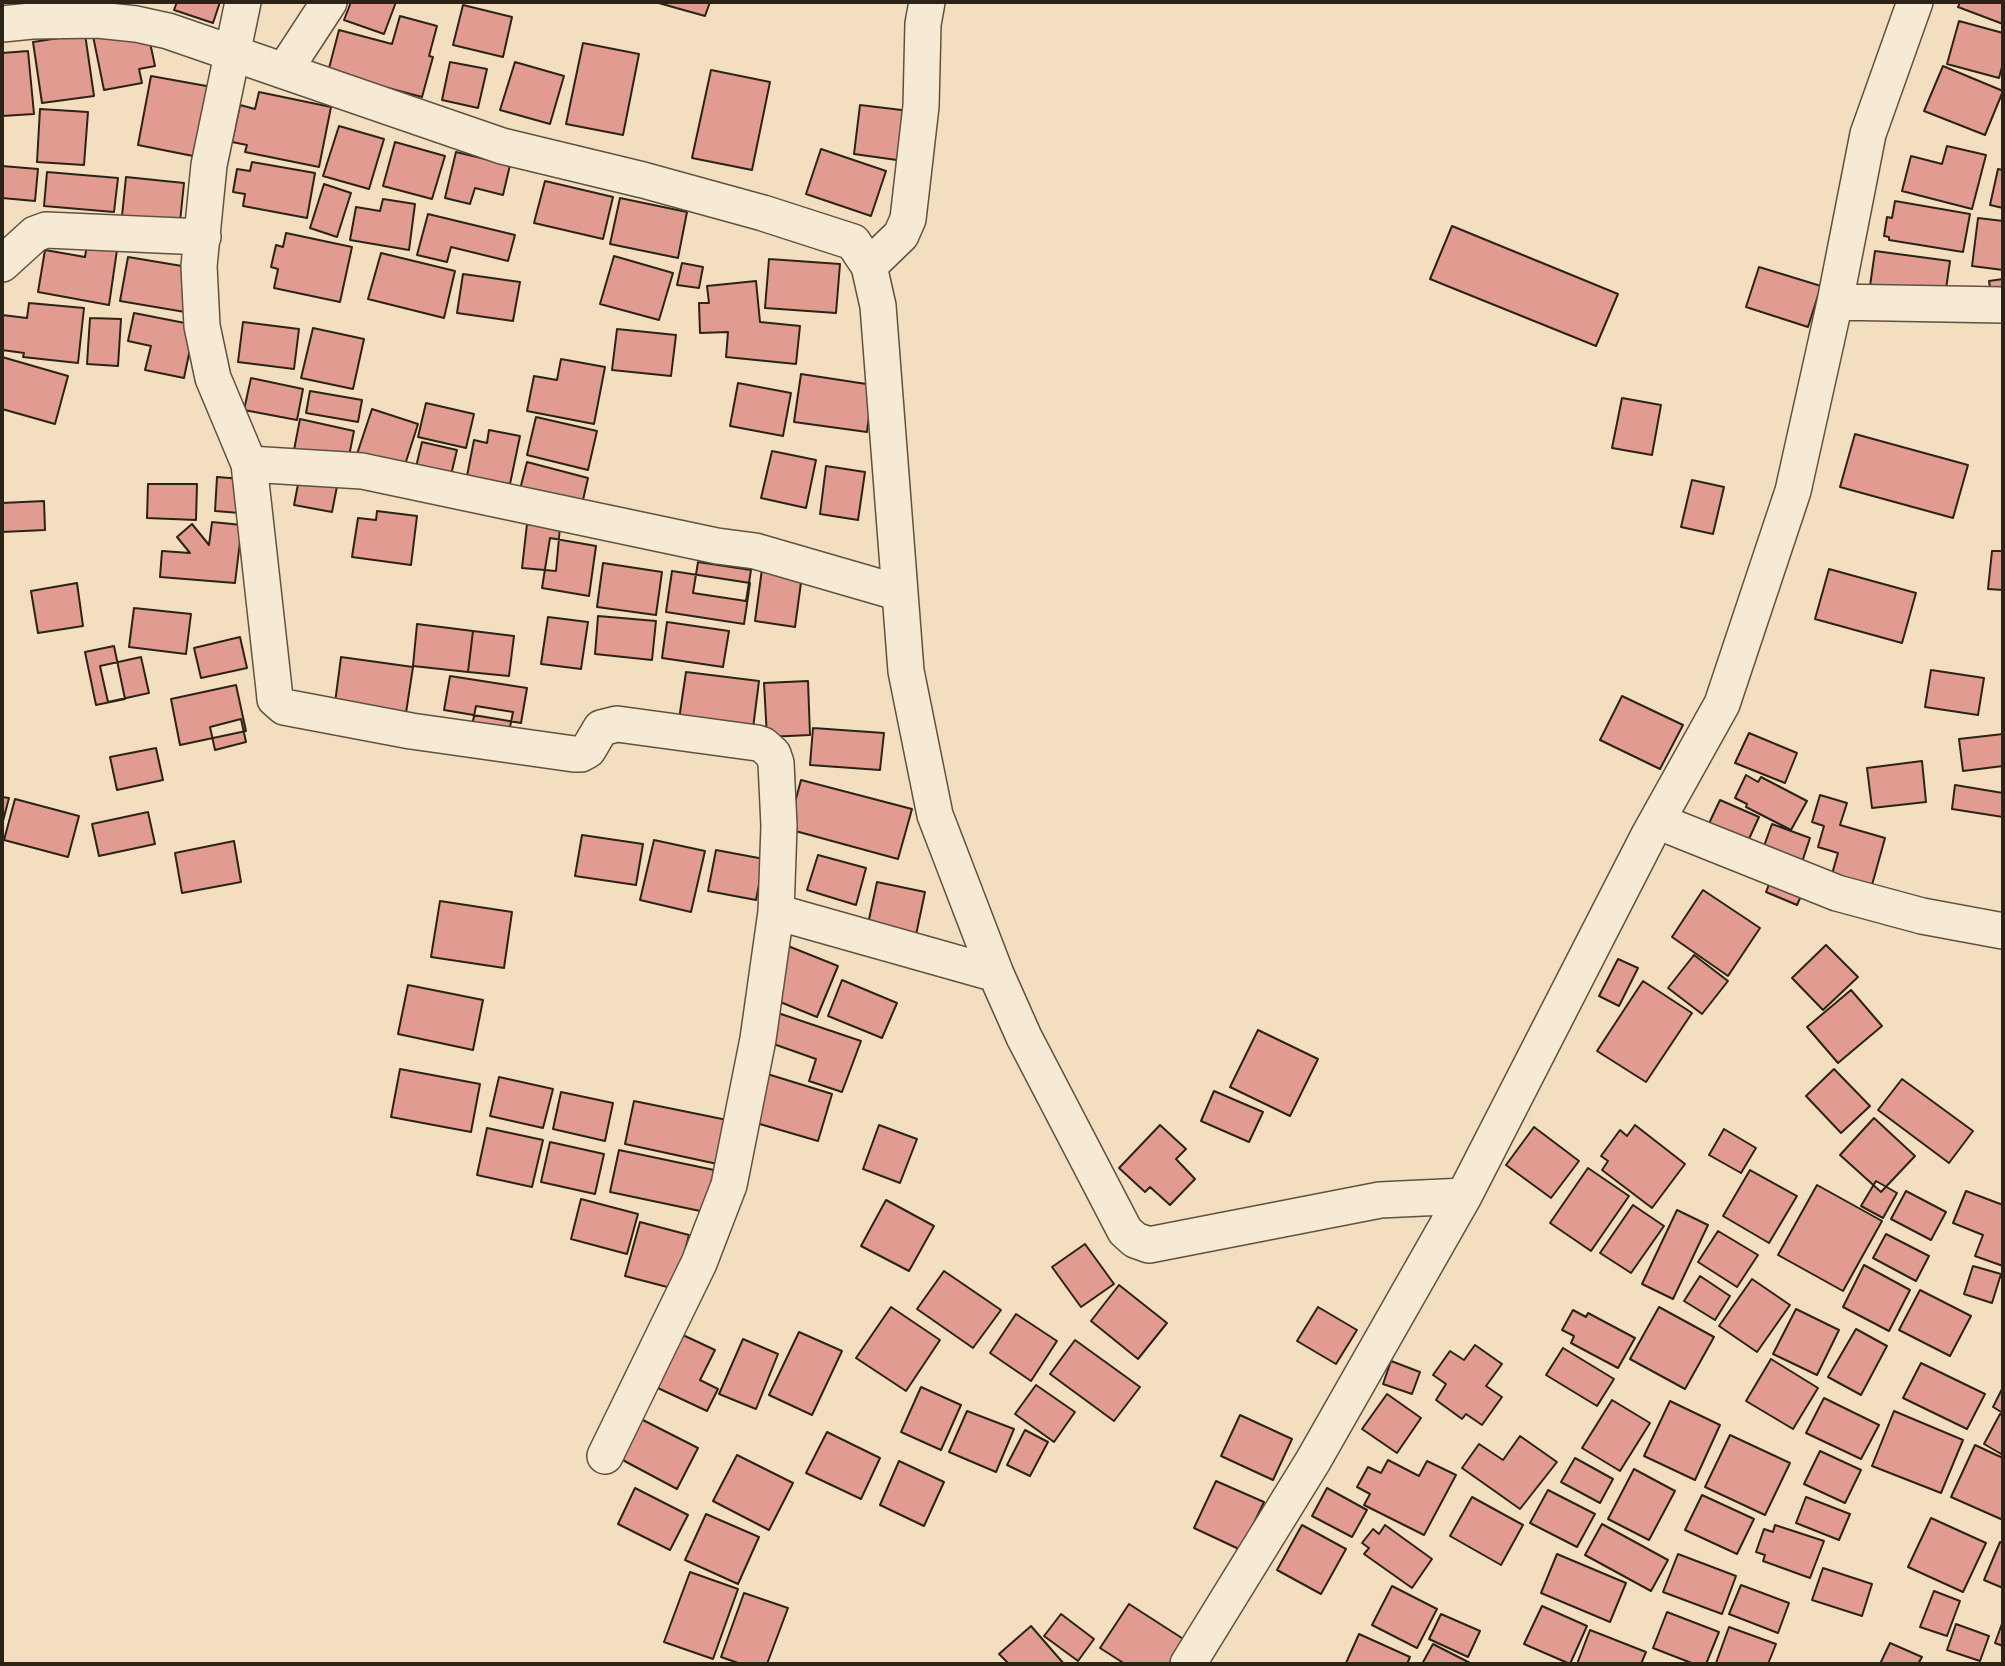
<!DOCTYPE html>
<style>
body{margin:0}
#map{position:relative;width:2005px;height:1666px;overflow:hidden;background:#f3dfbf;font-family:Alegreya,serif}
canvas{display:block}
.frame{position:absolute;inset:0;border:4px solid #2c2317;pointer-events:none}
</style>
<div id="map">
<canvas width="2005" height="1666"></canvas>
<div class="frame"></div>
</div>
<script>
const ctx = document.querySelector('canvas').getContext('2d');
ctx.lineJoin = 'round';
function fill(path, color) {
  ctx.fillStyle = color;
  ctx.fill(path, 'evenodd');
}
function toPath(rows) {
  const path = new Path2D();
  for (const r of rows) {
    path.moveTo(r[0], r[1]);
    for (let i = 2; i < r.length; i += 2) path.lineTo(r[i], r[i + 1]);
  }
  return path;
}
function trace(path, color, width, dash) {
  ctx.strokeStyle = color;
  ctx.lineWidth = width;
  ctx.lineCap = dash ? 'butt' : 'round';
  ctx.setLineDash(dash || []);
  ctx.stroke(path);
}
const building = toPath([
 [177,2,220,2,213,23,174,10,177,2],
 [351,2,396,2,384,34,344,20,351,2],
 [655,2,710,2,705,16,655,2],
 [1960,2,2003,2,2003,24,1958,7,1960,2],
 [463,5,512,17,503,57,453,45,463,5],
 [400,16,437,26,429,56,433,57,422,97,328,72,339,30,392,44,400,16],
 [1959,21,2003,33,2003,63,1999,78,1947,64,1959,21],
 [148,33,155,66,139,69,142,83,104,90,93,36,148,33],
 [85,34,94,96,42,103,33,42,85,34],
 [583,43,639,54,623,135,566,124,583,43],
 [28,51,34,114,2,116,2,53,28,51],
 [450,62,487,69,478,108,442,100,450,62],
 [515,62,564,76,550,124,500,110,515,62],
 [1943,66,2003,91,1985,135,1924,111,1943,66],
 [711,70,770,82,752,170,692,158,711,70],
 [151,76,212,87,198,157,138,145,151,76],
 [259,92,331,107,319,167,245,152,247,145,232,142,240,105,255,109,259,92],
 [860,105,910,111,904,161,854,154,860,105],
 [40,109,88,112,84,165,37,162,40,109],
 [339,126,384,139,369,189,323,176,339,126],
 [395,142,445,156,432,199,383,186,395,142],
 [1947,146,1986,155,1972,209,1902,191,1911,156,1942,164,1947,146],
 [821,149,886,171,871,216,806,194,821,149],
 [456,152,510,165,503,195,475,188,470,204,445,198,456,152],
 [252,162,315,173,307,218,243,206,245,194,233,192,237,169,250,171,252,162],
 [2,166,38,169,35,201,2,198,2,166],
 [1998,169,2003,170,2003,208,1990,205,1998,169],
 [47,172,118,178,114,212,44,206,47,172],
 [126,177,184,183,180,222,122,216,126,177],
 [545,181,613,197,603,239,534,223,545,181],
 [324,184,351,193,337,237,310,228,324,184],
 [620,198,687,212,678,258,610,244,620,198],
 [383,199,415,204,409,250,350,240,356,207,380,211,383,199],
 [1895,201,1970,214,1963,252,1889,240,1889,237,1884,236,1887,217,1892,218,1895,201],
 [428,214,515,235,508,261,451,247,447,262,417,255,428,214],
 [1978,218,2003,221,2003,270,1972,266,1978,218],
 [1452,226,1618,294,1596,346,1430,279,1452,226],
 [286,233,352,247,340,302,274,288,278,269,271,267,276,245,283,247,286,233],
 [87,245,117,250,109,305,38,292,45,250,85,257,87,245],
 [1875,251,1950,261,1945,296,1870,286,1875,251],
 [381,253,455,271,444,318,368,299,381,253],
 [614,256,673,273,659,320,600,304,614,256],
 [128,257,194,268,185,312,120,301,128,257],
 [769,259,840,264,836,313,765,308,769,259],
 [682,263,703,267,699,288,677,285,682,263],
 [1759,267,1821,286,1808,327,1746,307,1759,267],
 [463,274,520,282,513,321,457,313,463,274],
 [2003,279,2003,300,1992,301,1989,281,2003,279],
 [756,281,760,322,800,326,796,364,726,357,728,332,700,333,699,303,709,303,707,286,756,281],
 [29,303,84,308,78,363,23,357,24,353,2,350,2,315,27,318,29,303],
 [134,313,195,325,184,378,145,370,151,346,128,341,134,313],
 [90,318,121,319,118,366,87,364,90,318],
 [243,322,299,329,294,369,238,362,243,322],
 [313,328,364,339,353,389,301,378,313,328],
 [617,329,676,335,671,376,612,370,617,329],
 [2,357,68,376,55,424,2,409,2,357],
 [561,359,605,367,594,424,527,411,534,376,557,380,561,359],
 [801,374,873,385,867,432,794,422,801,374],
 [251,378,303,389,297,420,244,410,251,378],
 [738,383,791,393,783,436,730,426,738,383],
 [310,391,362,400,358,422,306,413,310,391],
 [1622,398,1661,405,1652,455,1612,448,1622,398],
 [426,403,474,414,466,448,418,437,426,403],
 [372,409,418,424,403,471,356,457,372,409],
 [536,417,597,431,588,470,527,455,536,417],
 [300,419,354,431,348,461,294,450,300,419],
 [489,430,520,436,510,484,467,476,474,440,487,443,489,430],
 [1855,434,1968,465,1953,518,1840,487,1855,434],
 [422,442,457,450,451,475,416,467,422,442],
 [772,451,816,460,806,508,761,498,772,451],
 [527,462,588,478,580,513,518,497,527,462],
 [826,466,865,472,858,520,820,514,826,466],
 [301,469,339,476,332,512,294,505,301,469],
 [217,477,243,479,240,513,215,511,217,477],
 [1692,480,1724,487,1713,534,1681,527,1692,480],
 [148,484,197,484,196,520,147,518,148,484],
 [44,501,45,530,2,532,2,503,44,501],
 [377,511,417,516,411,565,352,557,358,518,376,520,377,511],
 [212,522,242,525,235,583,160,577,162,551,190,553,177,537,192,524,209,545,212,522],
 [527,524,560,527,556,571,522,568,527,524],
 [550,538,596,546,589,596,542,588,550,538],
 [1992,551,2003,551,2003,590,1988,589,1992,551],
 [698,562,751,570,746,601,693,593,698,562],
 [603,563,662,572,656,615,597,607,603,563],
 [762,569,802,575,795,627,755,621,762,569],
 [1829,569,1916,593,1902,643,1815,619,1829,569],
 [672,571,750,583,744,624,666,612,672,571],
 [77,583,83,626,38,633,31,591,77,583],
 [134,608,191,614,186,654,129,647,134,608],
 [598,616,656,621,652,660,595,654,598,616],
 [548,617,588,622,581,669,541,664,548,617],
 [667,622,729,631,723,667,662,658,667,622],
 [417,624,473,631,468,672,413,666,417,624],
 [473,631,514,636,509,676,468,672,473,631],
 [240,637,247,668,201,678,194,648,240,637],
 [114,646,125,699,96,705,85,652,114,646],
 [141,657,149,693,108,702,100,666,141,657],
 [341,657,413,667,406,713,335,703,341,657],
 [1931,670,1984,678,1978,715,1925,707,1931,670],
 [686,672,759,681,752,736,678,726,686,672],
 [450,676,527,688,521,723,444,710,450,676],
 [808,681,810,735,767,737,764,683,808,681],
 [236,685,246,731,180,745,171,699,236,685],
 [1622,696,1683,725,1660,769,1600,740,1622,696],
 [476,706,513,712,508,737,471,731,476,706],
 [241,719,246,742,215,750,210,727,241,719],
 [813,728,884,733,880,770,810,765,813,728],
 [1749,733,1797,753,1785,783,1735,763,1749,733],
 [2003,734,2003,766,1963,771,1959,739,2003,734],
 [156,748,163,780,117,790,110,757,156,748],
 [1922,761,1926,802,1872,808,1867,768,1922,761],
 [1746,775,1758,782,1761,777,1807,801,1791,830,1746,807,1747,804,1735,798,1746,775],
 [801,780,912,809,898,859,788,829,801,780],
 [1955,785,2003,793,2003,817,1952,809,1955,785],
 [1820,795,1847,803,1840,825,1885,838,1872,885,1832,874,1838,853,1818,847,1824,826,1812,822,1820,795],
 [2,797,9,798,2,825,2,797],
 [15,799,79,816,68,857,4,840,15,799],
 [1720,800,1759,817,1743,852,1704,834,1720,800],
 [148,812,155,844,99,856,92,824,148,812],
 [1772,824,1810,838,1799,871,1760,857,1772,824],
 [582,835,643,844,636,885,575,876,582,835],
 [654,840,705,851,691,912,640,900,654,840],
 [234,841,241,882,182,893,175,853,234,841],
 [716,850,764,859,756,900,708,891,716,850],
 [818,855,866,868,856,905,807,890,818,855],
 [1774,872,1806,885,1797,905,1766,892,1774,872],
 [877,882,925,892,916,935,868,924,877,882],
 [1703,890,1760,928,1728,976,1672,937,1703,890],
 [440,901,512,912,504,968,431,957,440,901],
 [1826,945,1858,977,1823,1010,1792,978,1826,945],
 [788,946,838,966,817,1017,768,997,788,946],
 [1694,955,1728,981,1702,1014,1668,988,1694,955],
 [1618,959,1638,968,1619,1006,1599,996,1618,959],
 [842,980,897,1003,882,1038,828,1016,842,980],
 [1643,981,1692,1013,1646,1082,1597,1051,1643,981],
 [408,985,483,1000,473,1050,398,1034,408,985],
 [1851,990,1882,1026,1838,1063,1807,1027,1851,990],
 [775,1012,861,1041,842,1092,809,1081,816,1059,765,1041,775,1012],
 [1258,1030,1318,1059,1290,1116,1230,1087,1258,1030],
 [400,1069,480,1084,471,1132,391,1117,400,1069],
 [1834,1069,1870,1106,1841,1133,1806,1096,1834,1069],
 [761,1072,832,1094,818,1141,746,1120,761,1072],
 [499,1077,553,1089,543,1128,490,1116,499,1077],
 [1902,1079,1973,1131,1949,1163,1878,1110,1902,1079],
 [1214,1091,1263,1112,1249,1142,1201,1121,1214,1091],
 [561,1092,613,1103,605,1141,553,1129,561,1092],
 [634,1101,732,1121,722,1165,625,1144,634,1101],
 [1874,1118,1915,1156,1881,1192,1840,1155,1874,1118],
 [879,1125,917,1139,900,1183,863,1169,879,1125],
 [1160,1125,1186,1149,1176,1159,1195,1179,1170,1205,1150,1187,1145,1192,1119,1168,1160,1125],
 [1635,1125,1685,1164,1652,1208,1602,1170,1608,1161,1601,1156,1620,1130,1627,1136,1635,1125],
 [1534,1127,1579,1161,1551,1198,1506,1165,1534,1127],
 [487,1128,543,1140,532,1187,477,1175,487,1128],
 [1724,1129,1756,1148,1741,1173,1709,1155,1724,1129],
 [550,1142,604,1154,595,1194,541,1182,550,1142],
 [619,1150,714,1170,705,1212,610,1192,619,1150],
 [1588,1168,1629,1196,1591,1251,1550,1223,1588,1168],
 [1750,1170,1797,1196,1769,1243,1723,1216,1750,1170],
 [1876,1181,1897,1193,1883,1218,1861,1206,1876,1181],
 [1817,1185,1882,1221,1843,1291,1778,1255,1817,1185],
 [1906,1191,1946,1212,1931,1240,1891,1219,1906,1191],
 [1966,1191,2003,1205,2003,1266,1975,1256,1983,1235,1953,1223,1966,1191],
 [581,1199,638,1214,627,1254,571,1239,581,1199],
 [886,1200,934,1226,909,1271,861,1246,886,1200],
 [1633,1205,1664,1226,1631,1273,1600,1253,1633,1205],
 [1677,1210,1708,1225,1673,1299,1642,1284,1677,1210],
 [640,1222,689,1235,675,1289,625,1276,640,1222],
 [1718,1231,1758,1255,1737,1287,1698,1262,1718,1231],
 [1886,1234,1929,1256,1916,1281,1873,1258,1886,1234],
 [1085,1244,1114,1284,1081,1307,1052,1267,1085,1244],
 [1864,1265,1910,1290,1889,1331,1843,1307,1864,1265],
 [1973,1266,2001,1274,1992,1303,1964,1294,1973,1266],
 [944,1271,1001,1310,973,1348,917,1309,944,1271],
 [1700,1276,1730,1296,1715,1320,1684,1301,1700,1276],
 [1752,1279,1790,1305,1757,1352,1719,1326,1752,1279],
 [1119,1285,1167,1323,1138,1359,1091,1321,1119,1285],
 [1920,1290,1971,1316,1950,1356,1899,1330,1920,1290],
 [891,1307,940,1340,906,1391,856,1358,891,1307],
 [1318,1307,1357,1330,1336,1364,1297,1341,1318,1307],
 [1659,1307,1714,1337,1685,1389,1630,1359,1659,1307],
 [1796,1309,1839,1330,1817,1375,1773,1354,1796,1309],
 [1573,1310,1586,1317,1588,1313,1635,1338,1618,1368,1571,1343,1574,1336,1562,1330,1573,1310],
 [1016,1314,1057,1341,1031,1381,990,1353,1016,1314],
 [670,1329,715,1350,700,1380,718,1389,707,1411,645,1382,670,1329],
 [1856,1329,1887,1346,1861,1395,1828,1377,1856,1329],
 [799,1332,842,1351,812,1415,769,1395,799,1332],
 [743,1339,778,1354,756,1409,719,1394,743,1339],
 [1075,1340,1140,1387,1114,1421,1050,1374,1075,1340],
 [1475,1345,1502,1364,1486,1386,1502,1397,1482,1425,1466,1414,1462,1419,1436,1400,1446,1384,1433,1375,1450,1351,1464,1360,1475,1345],
 [1563,1348,1614,1379,1597,1406,1546,1375,1563,1348],
 [1771,1359,1818,1388,1793,1429,1746,1401,1771,1359],
 [1391,1361,1420,1372,1412,1394,1383,1384,1391,1361],
 [1921,1363,1985,1394,1967,1429,1903,1398,1921,1363],
 [1036,1385,1075,1412,1054,1442,1015,1414,1036,1385],
 [921,1387,961,1405,941,1450,901,1432,921,1387],
 [2003,1387,2003,1413,1993,1407,2003,1387],
 [1387,1394,1421,1418,1397,1453,1362,1429,1387,1394],
 [1824,1398,1879,1425,1861,1459,1806,1433,1824,1398],
 [1612,1400,1650,1423,1620,1471,1582,1448,1612,1400],
 [1670,1401,1720,1425,1695,1480,1644,1456,1670,1401],
 [967,1411,1014,1429,996,1472,949,1452,967,1411],
 [1894,1411,1963,1440,1941,1493,1872,1466,1894,1411],
 [2000,1414,2003,1415,2003,1455,1984,1444,2000,1414],
 [1240,1415,1292,1439,1273,1480,1221,1456,1240,1415],
 [637,1417,698,1448,677,1489,617,1457,637,1417],
 [1025,1430,1048,1442,1030,1476,1007,1465,1025,1430],
 [827,1432,880,1458,861,1499,806,1473,827,1432],
 [1730,1435,1790,1463,1765,1515,1705,1487,1730,1435],
 [1520,1436,1557,1462,1520,1509,1462,1468,1479,1444,1503,1460,1520,1436],
 [1975,1445,2003,1458,2003,1520,1951,1497,1975,1445],
 [1820,1451,1861,1470,1845,1503,1804,1484,1820,1451],
 [737,1455,793,1483,769,1530,713,1501,737,1455],
 [1575,1458,1613,1479,1600,1503,1561,1482,1575,1458],
 [1388,1460,1419,1476,1427,1461,1456,1475,1424,1535,1364,1505,1370,1494,1357,1487,1368,1467,1381,1473,1388,1460],
 [899,1461,944,1482,924,1526,880,1505,899,1461],
 [1634,1469,1675,1491,1649,1540,1608,1519,1634,1469],
 [1216,1481,1264,1502,1241,1550,1194,1528,1216,1481],
 [635,1488,688,1515,670,1550,618,1524,635,1488],
 [1327,1488,1367,1510,1352,1537,1312,1516,1327,1488],
 [1548,1490,1595,1514,1577,1547,1530,1523,1548,1490],
 [1702,1495,1754,1519,1737,1554,1685,1530,1702,1495],
 [1472,1497,1523,1525,1501,1565,1450,1536,1472,1497],
 [1806,1497,1850,1514,1839,1540,1796,1523,1806,1497],
 [706,1514,759,1537,738,1584,685,1560,706,1514],
 [1931,1518,1986,1543,1963,1592,1908,1567,1931,1518],
 [1602,1524,1668,1560,1651,1591,1585,1555,1602,1524],
 [1302,1525,1346,1549,1321,1594,1277,1570,1302,1525],
 [1385,1525,1432,1559,1412,1588,1364,1554,1369,1548,1362,1543,1373,1529,1379,1534,1385,1525],
 [1775,1525,1824,1541,1810,1578,1763,1561,1765,1555,1756,1552,1764,1529,1773,1532,1775,1525],
 [2000,1542,2003,1543,2003,1588,1984,1580,2000,1542],
 [1557,1554,1626,1583,1610,1622,1541,1593,1557,1554],
 [1678,1554,1736,1576,1722,1614,1663,1592,1678,1554],
 [1823,1568,1872,1584,1862,1616,1812,1600,1823,1568],
 [690,1572,738,1589,713,1659,664,1642,690,1572],
 [1741,1585,1789,1603,1778,1633,1729,1614,1741,1585],
 [1392,1586,1437,1609,1417,1648,1372,1625,1392,1586],
 [1934,1591,1960,1601,1947,1636,1920,1627,1934,1591],
 [744,1593,788,1608,767,1664,741,1664,721,1657,744,1593],
 [1129,1604,1185,1640,1169,1664,1125,1664,1100,1648,1129,1604],
 [1542,1606,1587,1626,1570,1664,1524,1644,1542,1606],
 [1667,1612,1719,1632,1706,1664,1694,1664,1653,1648,1667,1612],
 [1061,1614,1094,1639,1078,1661,1044,1636,1061,1614],
 [1441,1614,1480,1631,1468,1657,1429,1639,1441,1614],
 [2003,1621,2003,1646,1995,1643,2003,1621],
 [1956,1624,1989,1636,1980,1661,1947,1650,1956,1624],
 [1031,1626,1064,1664,1009,1664,999,1654,1031,1626],
 [1729,1627,1776,1644,1768,1664,1716,1663,1729,1627],
 [1590,1630,1646,1652,1641,1664,1577,1664,1590,1630],
 [1359,1634,1410,1657,1407,1664,1346,1663,1359,1634],
 [1890,1643,1922,1657,1918,1664,1880,1664,1890,1643],
 [1433,1644,1472,1664,1422,1664,1433,1644]
]);
fill(building, '#e29b90');
trace(building, '#2c2317', 2);
const minor = toPath([
 [243,2,209,165,199,266,202,326,213,378,249,464,362,471,717,546,755,551,900,593],
 [2,24,32,21,98,20,136,24,168,31,502,146,643,180,763,213,853,242,869,266,878,306,906,671,935,815,996,974,1024,1037,1125,1231,1135,1240,1149,1245,1380,1200,1464,1196],
 [284,71,329,2],
 [2,264,35,234,46,230,203,237],
 [869,266,901,235,908,219,921,106,923,24,927,2],
 [1835,302,2003,305],
 [249,464,274,689,275,699,284,707,411,731,574,754,581,754,588,750,601,728,617,724,757,743,763,745,773,754,776,763,779,826,776,912,758,1039,729,1185,699,1263,605,1456],
 [1657,821,1837,893,1922,916,2003,931],
 [776,912,996,974],
 [1188,1664,1313,1461,1464,1196,1649,835,1722,704,1793,491,1835,302,1868,134,1915,2]
]);
trace(minor, '#5e5241', 38);
trace(minor, '#f7ead5', 35);
</script>
